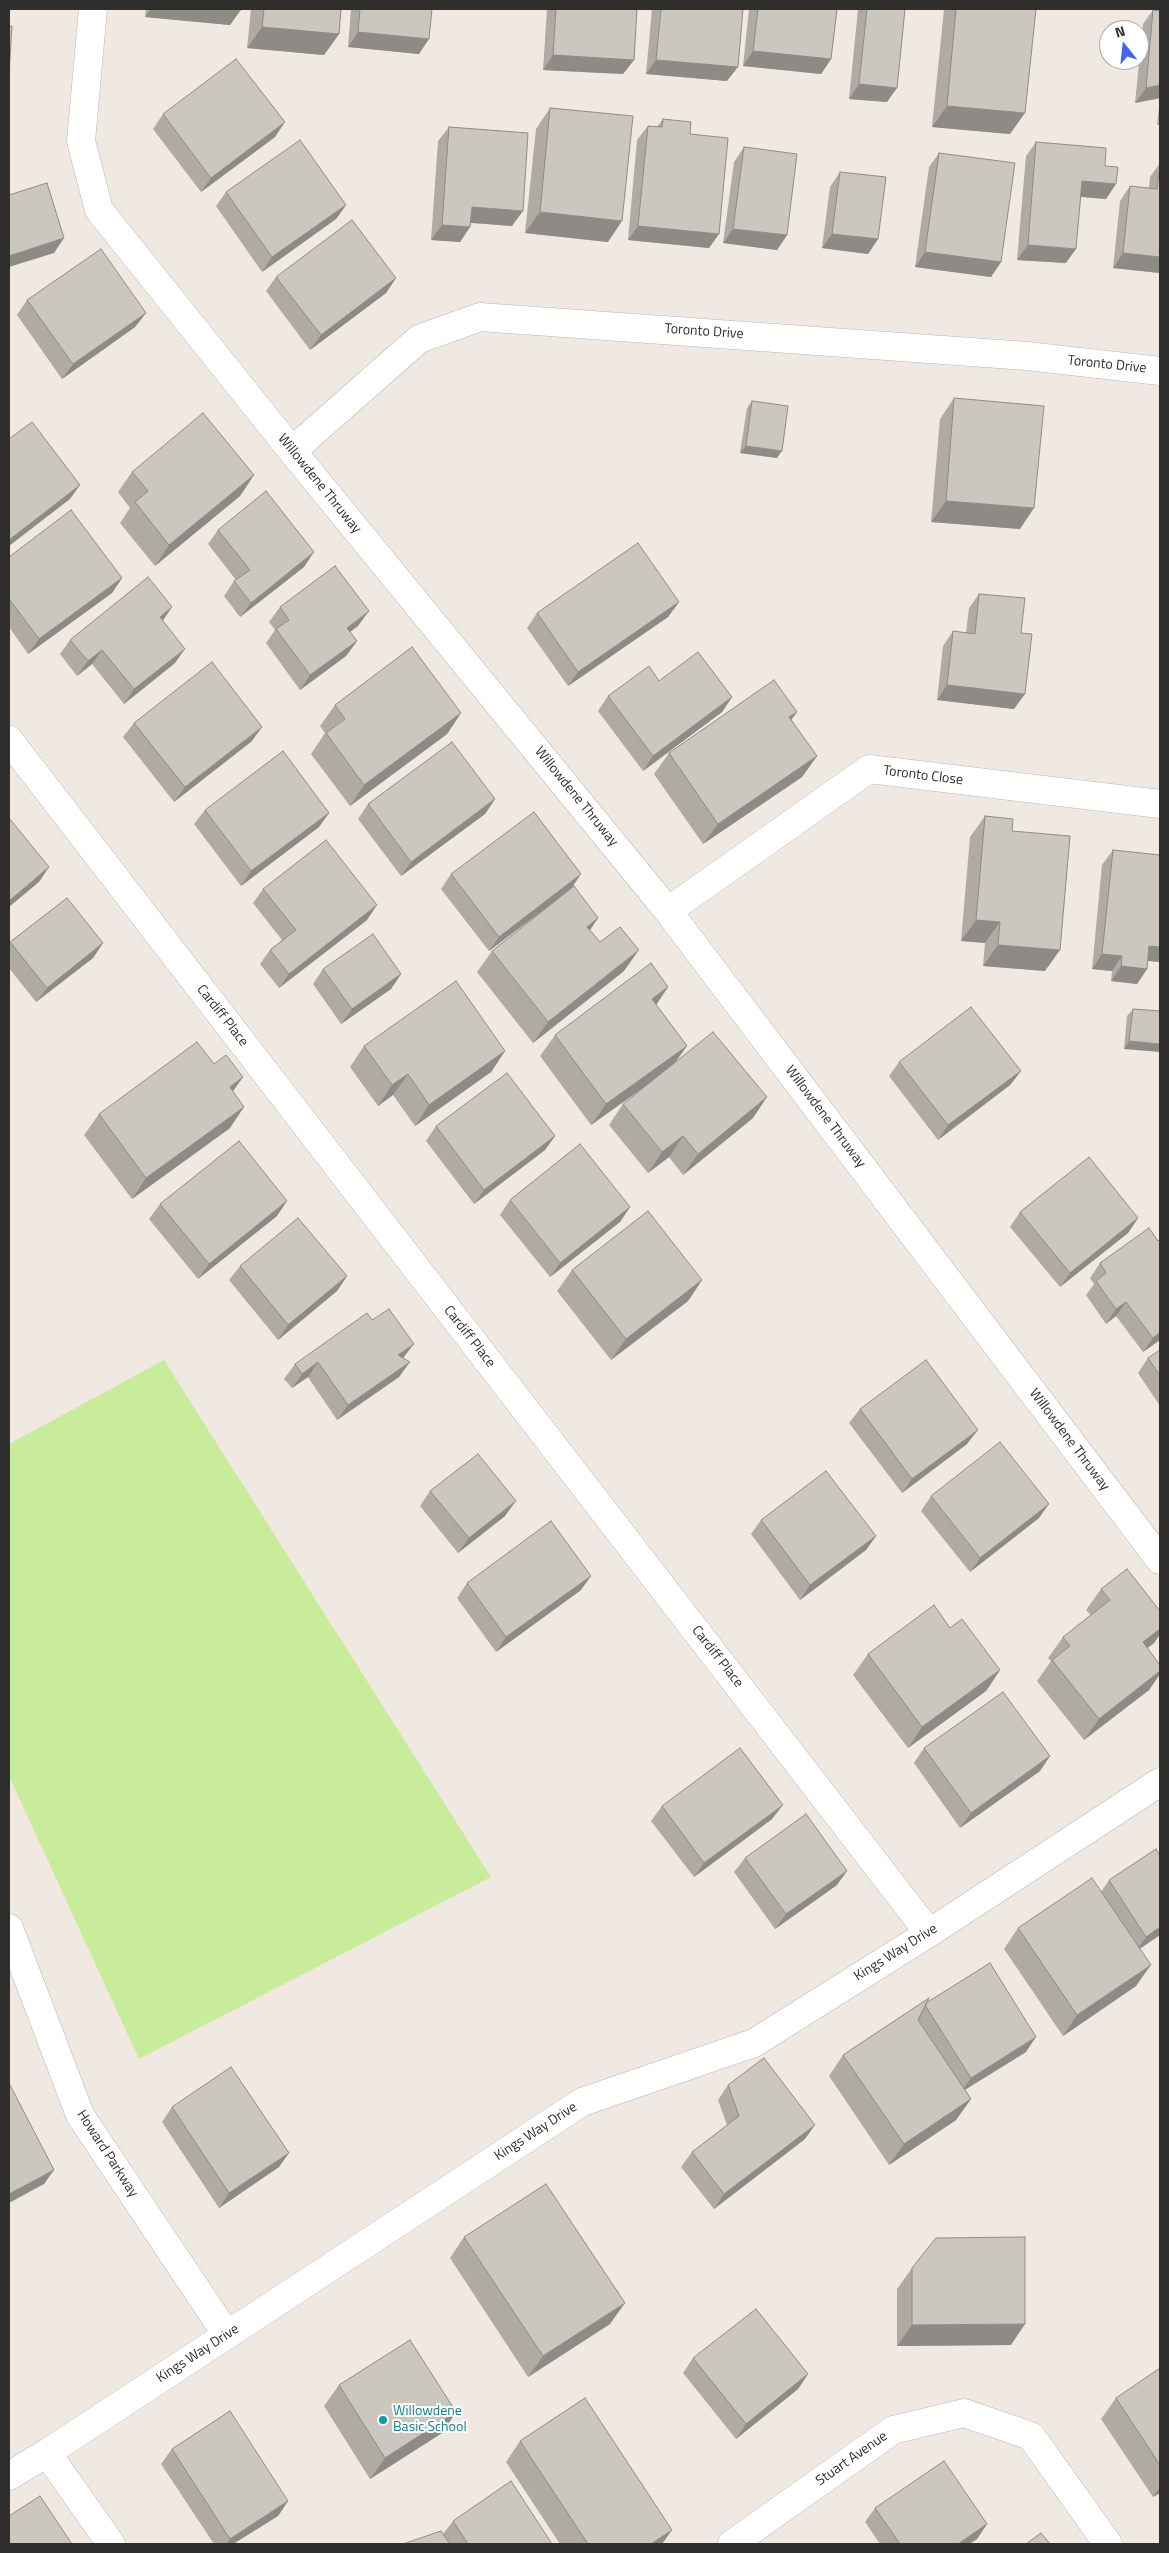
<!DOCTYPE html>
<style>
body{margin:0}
#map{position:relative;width:1169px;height:2553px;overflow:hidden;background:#efe9e1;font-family:"Titillium Web",sans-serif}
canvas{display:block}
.frame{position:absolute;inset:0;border:10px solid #2e2e2e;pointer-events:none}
.north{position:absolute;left:1099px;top:20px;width:50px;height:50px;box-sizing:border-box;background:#fff;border:1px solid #ababab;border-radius:50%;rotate:344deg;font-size:14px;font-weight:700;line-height:20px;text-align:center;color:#2e2e2e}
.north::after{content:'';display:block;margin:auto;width:18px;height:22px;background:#4264fb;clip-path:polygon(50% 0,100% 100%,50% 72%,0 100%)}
</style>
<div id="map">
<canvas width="1169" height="2553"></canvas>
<div class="frame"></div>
<div class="north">N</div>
</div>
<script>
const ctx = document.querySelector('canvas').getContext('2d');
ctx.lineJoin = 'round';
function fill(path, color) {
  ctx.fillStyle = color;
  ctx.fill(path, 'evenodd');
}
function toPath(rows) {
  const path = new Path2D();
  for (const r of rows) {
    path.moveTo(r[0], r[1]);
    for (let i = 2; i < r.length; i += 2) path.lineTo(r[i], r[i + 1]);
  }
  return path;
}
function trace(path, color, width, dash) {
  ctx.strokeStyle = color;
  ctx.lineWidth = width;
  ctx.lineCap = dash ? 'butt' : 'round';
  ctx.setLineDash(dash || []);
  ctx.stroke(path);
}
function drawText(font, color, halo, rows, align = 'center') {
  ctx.font = font + ' "Titillium Web",sans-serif';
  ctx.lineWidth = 4;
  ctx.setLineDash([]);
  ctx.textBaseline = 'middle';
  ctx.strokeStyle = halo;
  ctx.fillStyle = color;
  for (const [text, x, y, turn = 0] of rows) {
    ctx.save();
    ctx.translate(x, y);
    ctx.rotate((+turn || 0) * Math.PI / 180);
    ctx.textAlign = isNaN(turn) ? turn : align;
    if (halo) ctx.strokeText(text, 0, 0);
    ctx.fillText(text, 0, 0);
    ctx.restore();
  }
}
fill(toPath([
 [164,1360,491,1877,139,2059,9,1776,9,1444]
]), '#c9ec9a');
const minor = toPath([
 [93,9,81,141,99,210,292,451,668,911,1160,1560],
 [292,451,419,339,480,317,1027,356,1160,371],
 [9,740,929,1933],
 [668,911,869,769,1160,804],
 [9,1928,80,2115,227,2335],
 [47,2453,111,2544],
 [9,2476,47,2453,582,2102,754,2043,929,1933,1160,1782],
 [732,2544,893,2430,964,2413,1031,2436,1108,2544]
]);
trace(minor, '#b4b7c1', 29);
trace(minor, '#fff', 28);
fill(toPath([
 [146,9,241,9,240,11,230,25,145,17],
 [251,9,341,9,339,34,324,55,247,48],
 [351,9,432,9,419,54,348,47],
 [547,9,637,9,634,60,623,74,543,70],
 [652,9,743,9,727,81,646,74],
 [749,9,837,9,831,59,821,74,743,66],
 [858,9,905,9,887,102,849,99],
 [944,9,1036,9,1010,134,932,127],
 [1153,10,1160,11,1160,125,1157,125,1160,98,1135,103,1143,24],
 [550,108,608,242,525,233,536,129],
 [163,114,275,137,201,192,153,129],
 [663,119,690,134,709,248,628,240,637,140,648,126,657,127],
 [449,127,512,226,471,223,470,227,460,242,431,240,438,141],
 [1036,142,1106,199,1081,197,1066,263,1017,260,1026,156],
 [744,147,787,235,777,250,723,243,734,162],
 [939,153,1001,262,991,277,915,267,929,167],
 [1160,163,1160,273,1113,268,1120,201,1130,186,1149,188,1150,177],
 [840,172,878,239,868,254,822,248,830,187],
 [226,192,346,205,336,219,262,272,216,206],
 [276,277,396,278,386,293,310,350,266,291],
 [27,300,146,313,135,327,62,379,17,315],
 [954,398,1020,529,931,522,940,419],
 [752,401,777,458,740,453,747,408],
 [132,472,254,475,240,496,155,566,120,523,130,508,118,492],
 [218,530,304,567,240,617,224,596,234,581,236,580,208,544],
 [9,557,122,578,112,593,28,654,9,627],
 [979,594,1021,633,1014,709,937,700,943,646,953,631,966,633,969,608],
 [679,602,668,617,568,686,527,628,537,613],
 [280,607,358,626,350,632,357,641,346,656,300,690,266,643,275,630,269,622],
 [163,620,175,663,124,704,92,664,77,676,60,654,70,640],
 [608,696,732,697,722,712,643,771,598,711],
 [335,705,461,713,447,734,350,806,311,754,325,733,320,726],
 [791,720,817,756,802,777,703,844,654,774,669,753],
 [134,723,252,741,174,802,123,737],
 [495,799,485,814,401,876,358,819,368,804],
 [205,810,329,813,319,827,241,886,194,824],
 [985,816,1045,971,983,966,985,943,961,941,970,837],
 [1113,850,1160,855,1160,962,1148,961,1147,969,1137,984,1111,981,1112,971,1092,969,1102,865],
 [451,874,571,888,598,918,590,930,624,971,533,1043,477,972,492,951,557,899,489,951,441,889],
 [263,889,367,920,279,988,260,964,270,950,282,940,253,903],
 [10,942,103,943,93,958,36,1002,9,968,9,944],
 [323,969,401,974,391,989,341,1024,313,984],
 [668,987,656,1005,687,1046,675,1062,753,1118,683,1175,669,1157,648,1173,609,1125,623,1104,646,1086,591,1125,540,1056,555,1035],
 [1133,1009,1160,1011,1124,1049,1127,1016],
 [364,1046,505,1051,491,1072,415,1126,393,1095,378,1106,350,1067],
 [899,1062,1021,1071,1010,1085,938,1140,889,1076],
 [214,1064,243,1077,233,1091,230,1128,132,1199,84,1135,99,1114],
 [436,1126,555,1136,545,1150,474,1204,426,1141],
 [510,1200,630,1207,620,1222,550,1277,500,1215],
 [160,1204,277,1216,198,1279,149,1219],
 [1020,1212,1138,1218,1128,1233,1060,1287,1010,1227],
 [1100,1263,1160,1340,1143,1352,1116,1316,1106,1324,1086,1295,1094,1284,1090,1278],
 [240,1266,347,1276,337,1291,278,1340,229,1280],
 [572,1270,702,1280,688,1301,611,1360,557,1291],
 [372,1320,404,1358,399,1377,337,1420,308,1377,292,1388,284,1379,295,1364],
 [1160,1350,1160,1406,1138,1373,1148,1358],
 [860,1409,967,1444,902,1493,849,1423],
 [430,1491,505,1516,458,1553,420,1506],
 [931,1496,1039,1518,970,1572,921,1511],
 [761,1520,876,1536,866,1550,800,1600,751,1534],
 [467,1583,581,1590,496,1652,457,1598],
 [1101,1589,1160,1611,1160,1634,1154,1643,1147,1648,1160,1665,1160,1674,1149,1690,1084,1740,1037,1681,1051,1661,1048,1658,1063,1637,1091,1615,1086,1610],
 [950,1628,1000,1670,986,1691,908,1748,853,1675,868,1654],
 [924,1748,1050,1756,1040,1771,960,1828,914,1763],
 [662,1806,772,1819,694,1877,651,1821],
 [745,1858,837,1885,775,1929,734,1872],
 [1109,1880,1160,1935,1140,1949,1136,1986,1063,2036,1004,1949,1018,1928,1101,1892],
 [926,2003,1026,2052,965,2090,971,2099,956,2120,889,2165,829,2076,843,2055],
 [728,2085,805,2139,714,2209,681,2167,692,2152,727,2125,718,2100],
 [172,2107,279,2167,219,2208,162,2122],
 [464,2237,610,2324,528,2377,450,2258],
 [912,2268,1011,2345,897,2346,897,2289],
 [693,2358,808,2374,798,2389,736,2439,683,2373],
 [1160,2368,1160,2493,1153,2497,1101,2419,1116,2398],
 [339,2385,456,2412,442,2433,370,2479,324,2406],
 [520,2441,662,2544,560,2544,506,2462],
 [172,2449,288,2501,278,2516,233,2544,214,2544,161,2464],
 [875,2508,987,2524,977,2539,969,2544,880,2544,865,2522],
 [453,2521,552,2544,403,2544,443,2534]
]), '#afaba4');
fill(toPath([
 [151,9,219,9,240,11,230,25,145,17],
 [262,27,339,34,324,55,247,48],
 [358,32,429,39,419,54,348,47],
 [753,51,831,59,821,74,743,66],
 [553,55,634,60,623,74,543,70],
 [656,60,738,67,727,81,646,74],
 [859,84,897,88,887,102,849,99],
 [1160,85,1160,98,1135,103,1146,88],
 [947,106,1025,113,1010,134,932,127],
 [285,122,275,137,201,192,211,178],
 [1082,181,1116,184,1106,199,1072,196],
 [346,205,336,219,262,272,272,257],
 [472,207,523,211,512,226,462,222],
 [540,212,622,221,608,242,525,233],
 [442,225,470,227,460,242,431,240],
 [638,226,719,234,709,248,628,240],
 [733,229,787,235,777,250,723,243],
 [832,234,878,239,868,254,822,248],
 [64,238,54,253,9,267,9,256],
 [1028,245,1076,249,1066,263,1017,260],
 [925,252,1001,262,991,277,915,267],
 [1123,253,1160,257,1160,273,1113,268],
 [396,278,386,293,310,350,321,335],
 [146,313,135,327,62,379,73,364],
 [746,446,782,451,777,458,740,453],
 [254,475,240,496,155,566,169,545],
 [80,485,70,499,9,546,9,540],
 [946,501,1034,508,1020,529,931,522],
 [314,552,304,567,240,617,251,603],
 [122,578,112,593,28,654,39,639],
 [679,602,668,617,568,686,578,672],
 [172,607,162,622,160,617],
 [369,611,358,626,336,642,347,628],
 [357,641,346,656,300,690,310,675],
 [185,649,175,663,124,704,134,689],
 [102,650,92,664,77,676,88,661],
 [947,685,1025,694,1014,709,937,700],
 [732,697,722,712,643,771,653,756],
 [797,712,782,733,789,717],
 [461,713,447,734,350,806,364,785],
 [262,727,252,741,174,802,185,787],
 [817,756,802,777,703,844,718,824],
 [495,799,485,814,401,876,411,862],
 [329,813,319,827,241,886,251,871],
 [49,867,39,882,9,907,9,901],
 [581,874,571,889,489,951,499,937],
 [377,905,367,920,279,988,289,974],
 [598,918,584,939,587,927],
 [976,920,1000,922,985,943,961,941],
 [103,943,93,958,36,1002,47,988],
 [998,945,1060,950,1045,971,983,966],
 [1149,946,1160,947,1160,962,1139,960],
 [639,950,624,971,533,1043,548,1022],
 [1102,954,1122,956,1112,971,1092,969],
 [1121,966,1147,969,1137,984,1111,981],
 [401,974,391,989,341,1024,352,1009],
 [668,987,654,1008,652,999],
 [1129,1041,1160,1044,1160,1052,1124,1049],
 [687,1046,672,1067,591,1125,606,1104],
 [505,1051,491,1072,415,1126,429,1105],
 [1021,1071,1010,1085,938,1140,948,1125],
 [408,1074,393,1095,378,1106,392,1085],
 [243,1077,228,1098,230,1087],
 [767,1097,753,1118,683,1175,698,1154],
 [244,1107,230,1128,132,1199,146,1178],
 [555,1136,545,1150,474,1204,484,1190],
 [683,1136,669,1157,648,1173,662,1152],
 [287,1201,277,1216,198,1279,209,1264],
 [630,1207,620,1222,550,1277,560,1263],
 [1138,1218,1128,1233,1060,1287,1070,1273],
 [347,1276,337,1291,278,1340,288,1325],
 [702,1280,688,1301,611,1360,626,1339],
 [1126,1302,1116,1316,1106,1324,1116,1309],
 [1160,1332,1160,1340,1143,1352,1153,1338],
 [414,1344,403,1358,398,1355],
 [318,1362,308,1377,292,1388,302,1374],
 [410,1362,399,1377,337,1420,348,1405],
 [978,1430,967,1444,902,1493,912,1479],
 [516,1501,505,1516,458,1553,469,1538],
 [1049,1504,1039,1518,970,1572,980,1558],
 [876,1536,866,1550,800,1600,810,1585],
 [591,1576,581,1590,496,1652,506,1637],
 [1160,1629,1160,1634,1154,1643,1128,1663,1143,1642],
 [1000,1670,986,1691,908,1748,922,1727],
 [1160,1671,1160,1674,1149,1690,1084,1740,1099,1719],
 [1050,1756,1040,1771,960,1828,971,1813],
 [783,1805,772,1819,694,1877,704,1863],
 [847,1871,837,1885,775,1929,786,1914],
 [1160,1927,1160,1935,1136,1951,1146,1937],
 [1151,1965,1136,1986,1063,2036,1077,2015],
 [1036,2037,1026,2052,961,2092,971,2078],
 [971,2099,956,2120,889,2165,904,2144],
 [815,2125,805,2139,714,2209,724,2194],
 [289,2153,279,2167,219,2208,229,2193],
 [54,2170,44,2184,9,2203,9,2194],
 [625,2303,610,2324,528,2377,543,2356],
 [1025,2324,1011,2345,897,2346,912,2325],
 [808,2374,798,2389,736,2439,746,2424],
 [456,2412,442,2433,370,2479,385,2458],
 [1160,2487,1160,2493,1153,2497],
 [288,2501,278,2516,233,2544,226,2544,230,2539],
 [987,2524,977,2539,969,2544,958,2544],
 [672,2530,662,2544,651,2544]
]), '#8e8b86');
const building = toPath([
 [219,9,241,9,240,11,219,9],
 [264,9,341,9,339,34,262,27,264,9],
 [360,9,432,9,429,39,358,32,360,9],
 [556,9,637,9,634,60,553,55,556,9],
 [661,9,743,9,738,67,656,60,661,9],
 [758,9,837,9,831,59,753,51,758,9],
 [867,9,905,9,897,88,859,84,867,9],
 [956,9,1036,9,1025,113,947,106,956,9],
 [1153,10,1160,11,1160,85,1146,88,1153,10],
 [9,26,12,26,9,75,9,26],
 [236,59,285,122,211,178,163,114,236,59],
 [550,108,633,116,622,221,540,212,550,108],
 [663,119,691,122,690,134,728,138,719,234,638,226,648,126,662,127,663,119],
 [449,127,528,133,523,211,472,207,470,227,442,225,449,127],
 [300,140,346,205,272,257,226,192,300,140],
 [1036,142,1106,148,1105,166,1118,167,1116,184,1082,181,1076,249,1028,245,1036,142],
 [744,147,797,154,787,235,733,229,744,147],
 [939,153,1015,163,1001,262,925,252,939,153],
 [1160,165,1160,257,1123,253,1130,186,1157,189,1160,165],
 [840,172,886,177,878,239,832,234,840,172],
 [47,183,64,238,9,256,9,195,47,183],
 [352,220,396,278,321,335,276,277,352,220],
 [101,249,146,313,73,364,27,300,101,249],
 [954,398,1044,406,1034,508,946,501,954,398],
 [752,401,788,406,782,451,746,446,752,401],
 [203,413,254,475,169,545,135,502,148,491,132,472,203,413],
 [32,422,80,485,9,540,9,439,32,422],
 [266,491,314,552,251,603,234,581,250,570,218,530,266,491],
 [71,510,122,578,39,639,9,599,9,557,71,510],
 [638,543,679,602,578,672,537,613,638,543],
 [335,566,369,611,347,628,357,641,310,675,276,629,289,620,280,607,335,566],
 [148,577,172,607,160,617,185,649,134,689,102,650,88,661,70,640,148,577],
 [979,594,1025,598,1021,633,1032,634,1025,694,947,685,953,631,975,634,979,594],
 [412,647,461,713,364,785,326,733,345,719,335,705,412,647],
 [698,652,732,697,653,756,608,696,649,666,659,681,698,652],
 [212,662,262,727,185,787,134,723,212,662],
 [774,680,797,712,789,717,817,756,718,824,669,753,774,680],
 [452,742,495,799,411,862,368,804,452,742],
 [283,751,329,813,251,871,205,810,283,751],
 [534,812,581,874,499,937,451,874,534,812],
 [985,816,1013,819,1012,831,1070,836,1060,950,998,945,1000,922,976,920,985,816],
 [9,818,49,867,9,901,9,818],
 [326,840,377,905,289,974,270,950,296,930,263,889,326,840],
 [1113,850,1160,855,1160,947,1149,946,1147,969,1121,966,1122,956,1102,954,1113,850],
 [574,886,598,918,587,927,600,942,620,927,639,950,548,1022,492,951,574,886],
 [67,898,103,943,47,988,10,942,67,898],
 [373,934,401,974,352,1009,323,969,373,934],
 [651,963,668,987,652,999,687,1046,606,1104,555,1035,651,963],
 [456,981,505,1051,429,1105,408,1074,392,1085,364,1046,456,981],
 [971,1007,1021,1071,948,1125,899,1062,971,1007],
 [1133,1009,1160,1011,1160,1044,1129,1041,1133,1009],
 [713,1032,767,1097,698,1154,683,1136,662,1152,623,1104,713,1032],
 [197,1042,214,1064,226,1055,243,1077,230,1087,244,1107,146,1178,99,1114,197,1042],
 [507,1073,555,1136,484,1190,436,1126,507,1073],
 [239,1141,287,1201,209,1264,160,1204,239,1141],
 [580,1144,630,1207,560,1263,510,1200,580,1144],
 [1089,1157,1138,1218,1070,1273,1020,1212,1089,1157],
 [648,1211,702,1280,626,1339,572,1270,648,1211],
 [298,1218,347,1276,288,1325,240,1266,298,1218],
 [1149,1228,1158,1241,1160,1239,1160,1332,1153,1338,1126,1302,1116,1309,1096,1281,1106,1273,1100,1263,1149,1228],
 [389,1309,414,1344,398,1355,410,1362,348,1405,318,1362,302,1374,295,1364,367,1313,372,1320,389,1309],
 [1160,1350,1160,1376,1148,1358,1160,1350],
 [926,1360,978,1430,912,1479,860,1409,926,1360],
 [1000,1442,1049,1504,980,1558,931,1496,1000,1442],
 [478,1454,516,1501,469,1538,430,1491,478,1454],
 [826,1471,876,1536,810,1585,761,1520,826,1471],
 [551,1521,591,1576,506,1637,467,1583,551,1521],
 [1127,1569,1160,1611,1160,1629,1143,1642,1160,1665,1160,1671,1099,1719,1052,1660,1070,1646,1063,1637,1110,1600,1101,1589,1127,1569],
 [934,1605,950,1628,962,1619,1000,1670,922,1727,868,1654,934,1605],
 [1003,1692,1050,1756,971,1813,924,1748,1003,1692],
 [740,1748,783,1805,704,1863,662,1806,740,1748],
 [806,1814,847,1871,786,1914,745,1858,806,1814],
 [1156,1849,1160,1856,1160,1927,1146,1937,1109,1880,1156,1849],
 [1092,1878,1151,1965,1077,2015,1018,1928,1092,1878],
 [990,1963,1036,2037,971,2078,925,2005,926,2003,990,1963],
 [929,1998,918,2020,971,2099,904,2144,843,2055,929,1998],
 [764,2058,815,2125,724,2194,692,2152,739,2116,728,2085,764,2058],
 [231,2067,289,2153,229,2193,172,2107,231,2067],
 [9,2083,54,2170,9,2194,9,2083],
 [546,2184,625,2303,543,2356,464,2237,546,2184],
 [1025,2237,1025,2324,912,2325,912,2268,936,2238,1025,2237],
 [756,2309,808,2374,746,2424,693,2358,756,2309],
 [410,2340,456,2412,385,2458,339,2385,410,2340],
 [1160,2368,1160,2465,1116,2398,1160,2368],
 [585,2398,672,2530,651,2544,588,2544,520,2441,585,2398],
 [230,2411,288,2501,230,2539,172,2449,230,2411],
 [944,2461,987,2524,958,2544,900,2544,875,2508,944,2461],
 [511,2481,552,2544,468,2544,453,2521,511,2481],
 [40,2496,72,2544,9,2544,9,2516,40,2496],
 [441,2531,450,2544,403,2544,441,2531],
 [1041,2533,1050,2544,1026,2544,1041,2533]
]);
fill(building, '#cbc7bf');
trace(building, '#8e8b86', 1);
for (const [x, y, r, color] of [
 [383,2420,5,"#0f9aa8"]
]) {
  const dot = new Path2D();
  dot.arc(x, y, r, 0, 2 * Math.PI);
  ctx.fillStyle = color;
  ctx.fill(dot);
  trace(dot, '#fff', 2);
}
drawText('14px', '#2e2e2e', '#fff', [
 ["Toronto Drive",704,332,4],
 ["Toronto Drive",1107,365,6],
 ["Willowdene Thruway",319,484,51],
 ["Toronto Close",923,776,7],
 ["Willowdene Thruway",576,797,51],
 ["Cardiff Place",222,1016,52],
 ["Willowdene Thruway",825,1117,53],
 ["Cardiff Place",469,1337,52],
 ["Willowdene Thruway",1069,1440,53],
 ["Cardiff Place",717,1657,52],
 ["Kings Way Drive",896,1953,-32],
 ["Kings Way Drive",536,2132,-33],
 ["Howard Parkway",107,2154,57],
 ["Kings Way Drive",198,2354,-33],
 ["Stuart Avenue",852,2459,-35]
]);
drawText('14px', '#0d838f', '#fff', [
 ["Willowdene",393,2412],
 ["Basic School",393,2428]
], 'left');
</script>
